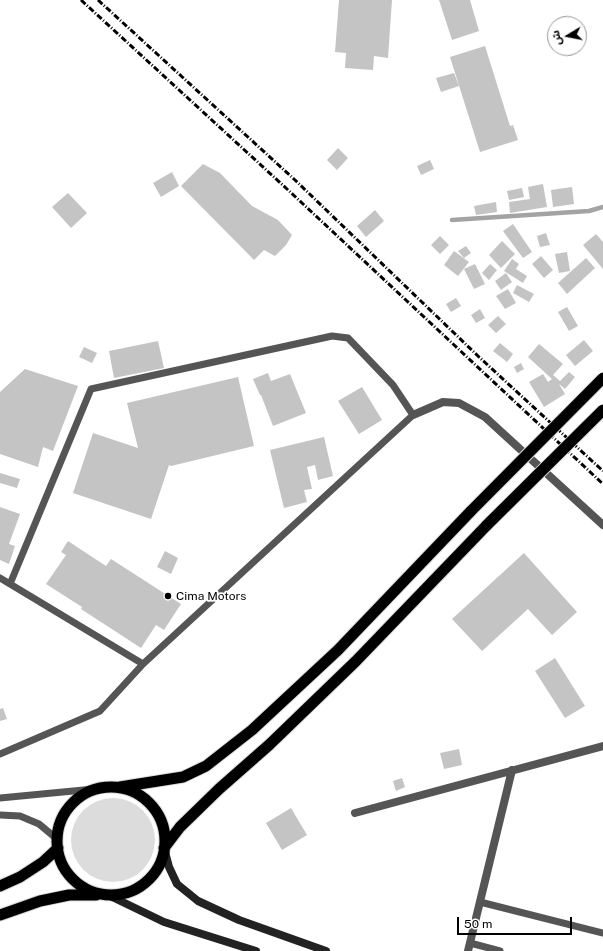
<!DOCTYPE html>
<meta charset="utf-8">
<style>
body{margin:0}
#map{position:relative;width:603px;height:951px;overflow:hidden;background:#fff;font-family:"Public Sans","Noto Sans Arabic",sans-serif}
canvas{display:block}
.north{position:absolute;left:547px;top:16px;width:40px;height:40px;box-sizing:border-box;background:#fff;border:1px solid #999;border-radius:50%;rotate:260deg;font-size:11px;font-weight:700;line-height:16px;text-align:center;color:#000}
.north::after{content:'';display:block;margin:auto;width:14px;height:18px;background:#000;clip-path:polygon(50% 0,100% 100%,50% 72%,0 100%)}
.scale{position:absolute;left:457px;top:917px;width:115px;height:18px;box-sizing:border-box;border:2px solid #000;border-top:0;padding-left:5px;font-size:12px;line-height:14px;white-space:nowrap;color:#000;-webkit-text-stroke:3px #fff;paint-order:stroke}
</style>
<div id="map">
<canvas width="603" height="951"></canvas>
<div class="north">ش</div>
<div class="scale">50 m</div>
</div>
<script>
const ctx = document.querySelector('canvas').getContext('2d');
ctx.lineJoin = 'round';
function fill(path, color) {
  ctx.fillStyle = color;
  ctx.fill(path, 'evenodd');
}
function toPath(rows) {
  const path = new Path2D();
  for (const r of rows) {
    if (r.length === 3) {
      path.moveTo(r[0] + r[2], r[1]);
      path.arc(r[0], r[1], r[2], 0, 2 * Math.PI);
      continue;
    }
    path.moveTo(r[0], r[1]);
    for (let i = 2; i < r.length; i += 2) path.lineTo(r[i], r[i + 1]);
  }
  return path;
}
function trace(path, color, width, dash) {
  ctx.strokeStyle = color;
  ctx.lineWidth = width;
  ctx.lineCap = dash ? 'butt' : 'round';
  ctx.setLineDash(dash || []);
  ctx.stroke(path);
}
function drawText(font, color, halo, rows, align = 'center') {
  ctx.font = font + ' "Public Sans",sans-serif';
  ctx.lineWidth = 3.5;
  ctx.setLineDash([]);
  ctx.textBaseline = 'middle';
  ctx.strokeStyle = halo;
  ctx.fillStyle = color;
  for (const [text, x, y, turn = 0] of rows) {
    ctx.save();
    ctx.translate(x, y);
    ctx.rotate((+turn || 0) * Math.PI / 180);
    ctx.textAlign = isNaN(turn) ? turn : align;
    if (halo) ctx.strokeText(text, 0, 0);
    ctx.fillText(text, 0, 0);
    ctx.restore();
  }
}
fill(toPath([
 [113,840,42]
]), '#dcdcdc');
trace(toPath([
 [452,220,589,211,603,207]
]), '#a3a3a3', 4.5);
fill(toPath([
 [339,0,392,0,388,58,374,56,373,70,345,68,346,53,335,52],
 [439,0,470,0,479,31,452,40],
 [485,46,510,126,513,125,518,140,480,152,450,57],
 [454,73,459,86,441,92,436,78],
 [338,148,348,158,337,170,327,160],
 [430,160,434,169,421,175,417,166],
 [203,164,220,173,252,206,278,220,292,235,286,245,275,256,264,250,254,260,181,186],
 [172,172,179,186,161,197,153,183],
 [543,184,547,207,510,213,509,202,530,199,528,187],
 [572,187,574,204,553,207,551,190],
 [522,188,524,197,509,200,507,191],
 [68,193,87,213,71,228,52,207],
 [496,202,497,212,476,215,474,206],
 [375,210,384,221,366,237,357,226],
 [513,224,532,252,523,258,503,231],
 [546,233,550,245,540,247,537,236],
 [596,234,603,242,603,269,583,245],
 [440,236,449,245,440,254,431,245],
 [502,241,515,254,501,268,489,255],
 [466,246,471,253,464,258,458,251],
 [454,251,469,262,458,276,444,265],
 [567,252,570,271,559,273,555,254],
 [541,256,553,270,544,278,532,264],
 [586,258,595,268,567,294,558,283],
 [512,259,519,264,516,269,527,276,523,283,504,271],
 [475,264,485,284,474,289,464,269],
 [490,264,497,270,489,280,482,273],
 [506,273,512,282,501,290,495,281],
 [517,285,534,294,529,302,513,293],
 [508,289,516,303,505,309,496,296],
 [456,298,461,306,451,312,446,304],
 [567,307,578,326,569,331,558,312],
 [480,309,485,318,476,323,471,315],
 [498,316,506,324,496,333,488,325],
 [584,340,593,351,575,366,566,355],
 [158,341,164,368,114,378,109,351],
 [500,343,513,354,507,362,493,351],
 [539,344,563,364,553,375,560,381,569,372,575,377,565,389,559,384,565,394,544,407,529,382,543,374,548,382,552,379,528,357],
 [84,347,97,353,92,363,79,357],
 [521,363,524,369,517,373,514,367],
 [25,369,78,386,53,451,43,447,38,467,0,454,0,392],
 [268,373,271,381,290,374,306,413,273,426,261,395,260,395,253,379],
 [238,377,254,446,171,466,169,465,151,519,73,493,93,433,138,448,127,403],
 [362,387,382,420,359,434,338,401],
 [324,437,333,476,318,480,315,465,307,467,312,489,304,490,307,502,284,508,270,450],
 [0,473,20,479,17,488,0,483],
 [0,507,20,514,9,544,15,546,9,564,0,560],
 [68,541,106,566,111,559,181,604,164,630,156,625,141,648,81,609,82,607,46,584,66,555,61,552],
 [165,551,178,558,171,574,157,567],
 [524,553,577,612,552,635,528,609,482,651,452,619],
 [555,658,585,706,565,718,535,671],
 [3,708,7,719,0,721,0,709],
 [459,749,462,765,444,769,440,753],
 [402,778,405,787,396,791,393,781],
 [291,808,307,835,282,850,266,823]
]), '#c4c4c4');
const trunk = toPath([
 [120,787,183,777,206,766,252,730,338,650,471,511],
 [111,841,54],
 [164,848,180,827,219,789,269,745,356,661,487,525],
 [0,886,20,877,43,862,58,848],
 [0,915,40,901,69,895,96,895]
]);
trace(trunk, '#dbdbdb', 13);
trace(toPath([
 [0,578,143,664],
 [0,754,100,711,143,664,413,415,393,385,348,338,332,336,91,389,10,584],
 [0,798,94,789],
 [0,815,20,816,39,824,57,839],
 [480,902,603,933],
 [470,943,500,951]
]), '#555', 7);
trace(toPath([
 [413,415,443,402,459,403,485,417,603,525],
 [355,813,603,746],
 [468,951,512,770]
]), '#555', 8);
trace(toPath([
 [164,848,169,867,177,884,198,901,239,920,326,951],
 [106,894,164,922,256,951]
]), '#222', 8);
trace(trunk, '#000', 11);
trace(toPath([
 [81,0,287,189,603,484],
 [98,0,295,180,479,357,603,471]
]), '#000', 3, [6, 2, 1, 2]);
const trunkBridge = toPath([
 [471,511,603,378],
 [487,525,603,410]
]);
trace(trunkBridge, '#dbdbdb', 13, []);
trace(trunkBridge, '#000', 11);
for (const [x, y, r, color] of [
 [168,596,4,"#000"]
]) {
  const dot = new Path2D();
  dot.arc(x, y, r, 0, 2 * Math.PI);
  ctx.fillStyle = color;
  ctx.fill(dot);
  trace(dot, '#fff', 1.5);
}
drawText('12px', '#000', '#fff', [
 ["Cima Motors",176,596]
], 'left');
</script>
